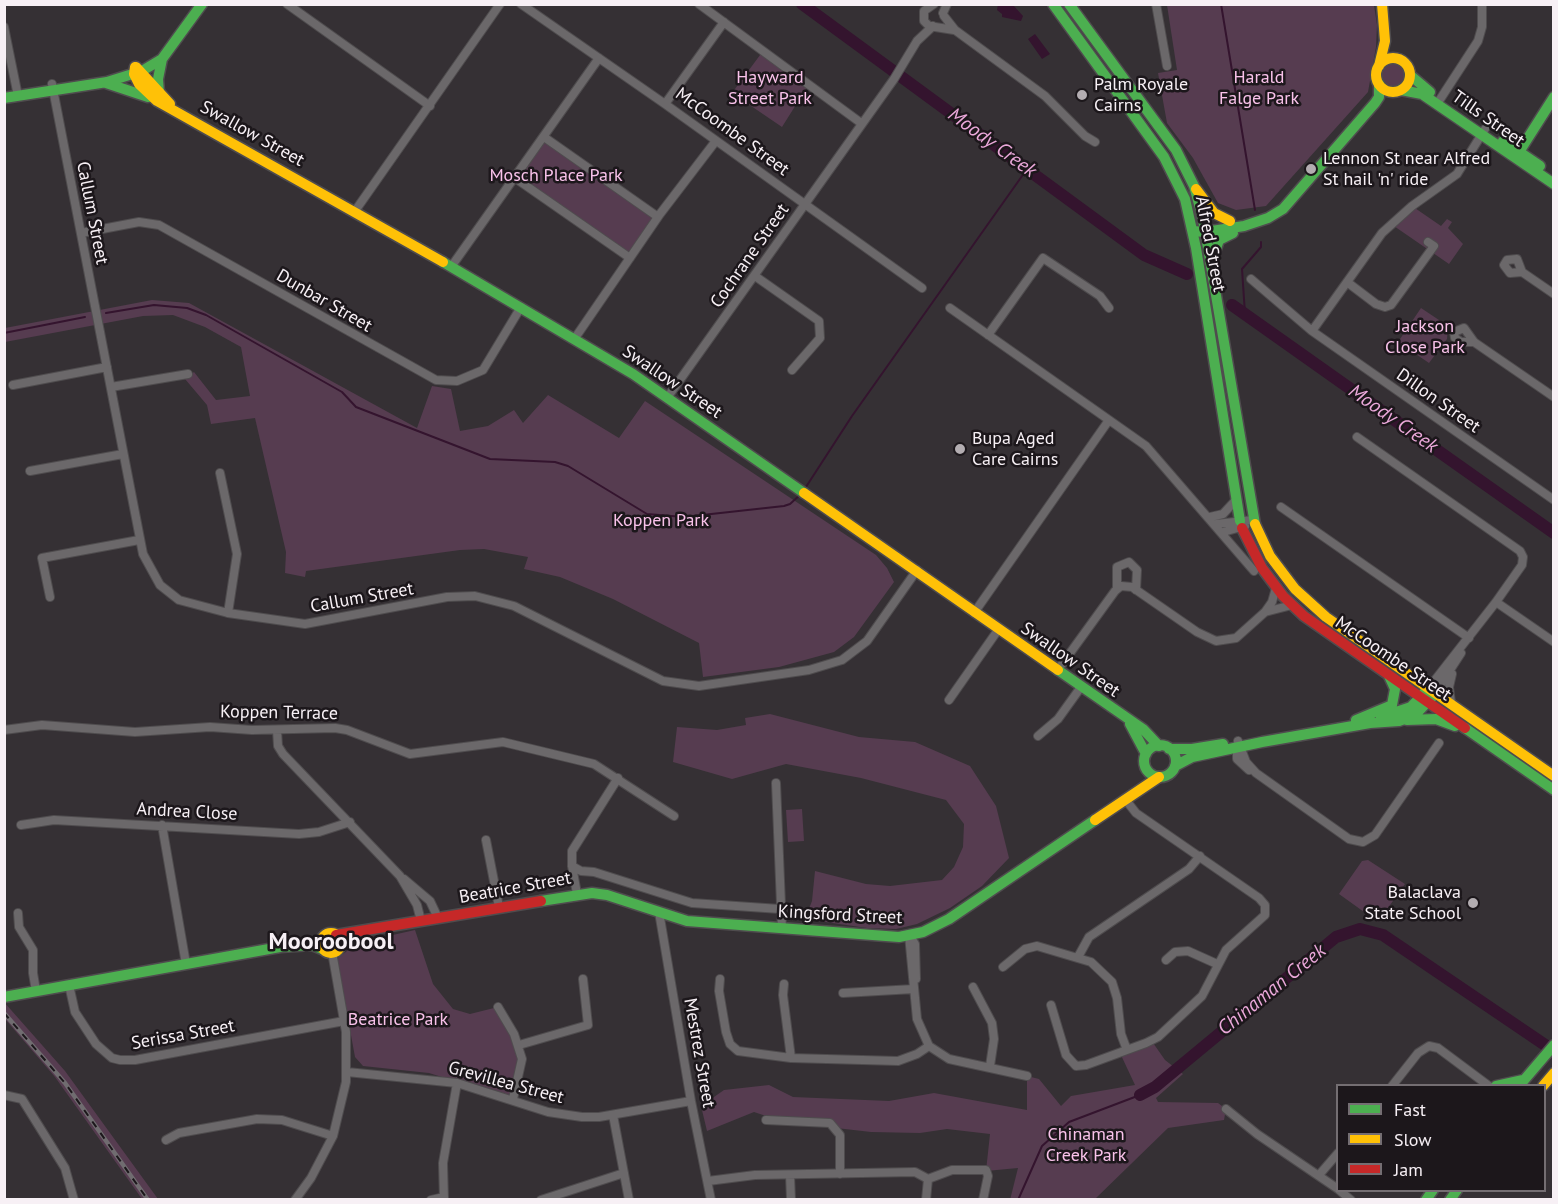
<!DOCTYPE html>
<style>
body{margin:0}
#map{position:relative;width:1558px;height:1204px;overflow:hidden;background:#353034;font-family:"PT Sans",sans-serif}
canvas{display:block}
.frame{position:absolute;inset:0;border:6px solid #f7f0f5;pointer-events:none}
.legend{position:absolute;left:1336px;top:1084px;width:210px;height:108px;box-sizing:border-box;background:#1c171b;border:2px solid #746e72;margin:0;padding:8px 10px;list-style:none;font-size:18px;color:#f7f0f5}
.legend li{display:flex;align-items:center;gap:12px;height:30px}
.legend b{width:30px;border:2px solid #746e72}
</style>
<div id="map">
<canvas width="1558" height="1204"></canvas>
<div class="frame"></div>
<ul class="legend">
<li><b style="height:8px;background:#4caf50"></b>Fast</li>
<li><b style="height:8px;background:#ffc107"></b>Slow</li>
<li><b style="height:8px;background:#c62828"></b>Jam</li>
</ul>
</div>
<script>
const ctx = document.querySelector('canvas').getContext('2d');
ctx.lineJoin = 'round';
function fill(path, color) {
  ctx.fillStyle = color;
  ctx.fill(path, 'evenodd');
}
function toPath(rows) {
  const path = new Path2D();
  for (const r of rows) {
    if (r.length === 3) {
      path.moveTo(r[0] + r[2], r[1]);
      path.arc(r[0], r[1], r[2], 0, 2 * Math.PI);
      continue;
    }
    path.moveTo(r[0], r[1]);
    for (let i = 2; i < r.length; i += 2) path.lineTo(r[i], r[i + 1]);
  }
  return path;
}
function trace(path, color, width, dash) {
  ctx.strokeStyle = color;
  ctx.lineWidth = width;
  ctx.lineCap = dash ? 'butt' : 'round';
  ctx.setLineDash(dash || []);
  ctx.stroke(path);
}
function drawText(font, color, halo, rows, align = 'center') {
  ctx.font = font + ' "PT Sans",sans-serif';
  ctx.lineWidth = 5;
  ctx.setLineDash([]);
  ctx.textBaseline = 'middle';
  ctx.strokeStyle = halo;
  ctx.fillStyle = color;
  for (const [text, x, y, turn = 0] of rows) {
    ctx.save();
    ctx.translate(x, y);
    ctx.rotate((+turn || 0) * Math.PI / 180);
    ctx.textAlign = isNaN(turn) ? turn : align;
    if (halo) ctx.strokeText(text, 0, 0);
    ctx.fillText(text, 0, 0);
    ctx.restore();
  }
}
fill(toPath([
 [1167,5,1374,5,1377,25,1376,47,1368,92,1266,206,1236,210,1218,203,1193,158,1167,123,1158,73,1177,70],
 [763,51,809,84,782,127,732,93],
 [1393,75,12],
 [544,137,658,217,630,258,515,178],
 [1412,206,1441,226,1447,219,1452,222,1448,228,1463,244,1449,264,1391,224],
 [152,300,189,303,417,428,432,386,451,389,460,431,488,426,514,410,523,423,548,395,619,438,645,401,876,555,887,568,894,582,854,637,834,652,779,667,703,677,699,643,613,599,560,577,524,569,528,557,484,549,460,550,306,571,305,577,285,573,286,552,255,418,211,424,207,405,185,379,194,372,216,400,250,396,241,347,205,327,173,315,143,316,5,342,5,328],
 [1421,308,1448,326,1447,339,1429,363,1398,342],
 [770,714,859,737,915,742,970,766,996,806,1009,858,982,886,950,908,917,924,896,929,867,928,805,919,812,901,815,871,866,884,890,886,942,880,954,867,963,847,964,824,946,800,861,778,786,764,732,779,673,762,677,727,717,730,746,725,745,718],
 [802,809,804,841,788,842,786,810],
 [1368,860,1405,884,1378,922,1339,894,1362,861],
 [415,930,433,984,453,1009,470,1014,498,1007,519,1045,516,1100,429,1073,363,1066,355,1057,337,959,357,943],
 [4,1002,65,1071,158,1199,142,1199,55,1077,5,1019],
 [1151,1040,1165,1060,1183,1074,1156,1098,1158,1102,1218,1103,1226,1109,1224,1120,1168,1128,1095,1199,1010,1200,1018,1168,986,1171,990,1134,947,1129,920,1133,871,1132,784,1122,754,1112,707,1131,701,1106,724,1090,769,1085,793,1097,889,1101,934,1093,1027,1110,1027,1076,1039,1079,1061,1106,1071,1096,1135,1085,1120,1053]
]), '#563c50');
fill(toPath([
 [998,4,1013,5,1023,16,1021,21,1002,17,1002,14,997,10],
 [1035,34,1050,54,1042,59,1028,39]
]), '#34142e');
trace(toPath([
 [1221,4,1255,210],
 [106,313,154,305,187,308,206,315,342,392,356,407,490,459,555,462,568,466,647,514,684,517,784,506,790,504,801,494],
 [1245,314,1242,269,1261,247,1261,242],
 [4,333,85,317],
 [804,490,852,416,1027,169],
 [1018,1200,1042,1146,1069,1122,1140,1095]
]), '#34142e', 2);
trace(toPath([
 [802,4,1144,255,1187,274],
 [1232,305,1554,533],
 [1140,1095,1155,1087,1336,937,1360,929,1383,935,1554,1051]
]), '#34142e', 12);
const street = toPath([
 [287,4,430,106],
 [521,4,665,104,922,288],
 [699,4,861,123],
 [934,4,924,11,924,21,929,26,954,30],
 [1156,4,1167,66],
 [943,13,947,4],
 [944,16,955,30,1045,96,1085,136,1095,142],
 [4,27,18,96],
 [52,84,143,554,160,585,179,600,228,613,305,624,447,597,475,596,514,606,663,681,699,686,809,670,842,660,867,641,917,570],
 [665,104,724,22],
 [1437,104,1478,41,1482,27,1482,4],
 [544,137,658,217],
 [515,178,630,258],
 [355,211,500,4],
 [81,233,139,222,159,225,436,380,457,381,483,370,521,307],
 [451,267,599,58],
 [1522,272,1510,273,1504,265,1507,260,1517,259,1522,272,1554,294],
 [755,276,819,321,820,338,792,370],
 [1251,279,1312,331,1554,500],
 [1347,282,1376,304,1385,307,1391,305,1434,246,1428,242],
 [950,308,1146,446,1254,571],
 [1312,331,1382,233,1412,206,1457,174,1485,129],
 [988,335,1043,258,1100,296,1109,308],
 [575,338,660,214,715,142],
 [1474,342,1461,342,1455,338,1454,332,1464,328,1474,342,1554,397],
 [13,385,107,367],
 [111,387,188,374],
 [667,398,894,79,917,41,933,26],
 [1357,437,1520,551,1523,557,1522,565,1496,602,1428,689],
 [30,471,123,454],
 [220,473,237,554,228,613],
 [1281,507,1469,638],
 [1210,517,1223,514,1236,500],
 [1216,524,1253,520],
 [1223,532,1245,526],
 [1117,588,1117,567,1129,562,1137,570,1136,590],
 [1276,588,1272,602,1265,612,1292,605],
 [50,597,42,558,139,540],
 [1496,602,1554,642],
 [974,613,1109,420],
 [1057,671,1115,591,1121,586,1132,587,1197,632,1216,641,1236,638,1265,612],
 [1435,693,1461,653],
 [949,700,998,630],
 [1451,703,1449,687,1452,674],
 [4,730,42,725,135,732,210,727,252,730,335,728,347,730,410,754,503,742,594,764,674,816],
 [277,730,278,746,283,754,400,876,417,905,421,921],
 [1038,736,1058,719,1081,687],
 [1238,741,1246,762,1256,773,1349,839,1363,842,1375,835,1439,743],
 [1237,745,1237,759,1249,770],
 [776,783,782,929],
 [21,825,54,820,299,834,319,832,350,822],
 [162,825,186,964],
 [486,840,499,907],
 [572,866,581,871,594,872,692,903,780,909],
 [404,879,430,901,438,918],
 [577,894,572,866,572,851,618,778],
 [659,912,691,1101,711,1200],
 [18,913,19,927,33,950,33,973,36,991],
 [909,935,917,1019,929,1046,949,1059,1027,1076],
 [910,936,915,944,916,979],
 [1078,957,1089,937,1189,869,1200,856],
 [1166,960,1175,952,1188,951,1217,964],
 [1003,967,1025,949,1037,946,1091,962,1112,982,1117,998,1121,1034,1127,1050],
 [720,979,719,991,726,1032,730,1044,738,1051,791,1058,898,1061,917,1054,929,1046],
 [784,984,783,995,791,1058],
 [69,985,75,1012,96,1044,112,1058,120,1060,135,1060,344,1021],
 [973,987,992,1023,994,1039,990,1066],
 [843,993,914,989],
 [1051,1005,1066,1055,1076,1066,1086,1065,1146,1043,1158,1037,1202,996,1226,950,1265,915,1265,905,1259,898,1136,813,1125,799],
 [498,1007,514,1034,522,1059,513,1099],
 [519,1045,588,1025,583,979],
 [347,1072,457,1083,548,1112,582,1117,599,1117,691,1101],
 [1392,1086,1418,1053,1429,1046,1438,1048,1489,1086],
 [4,1095,22,1099,65,1168,74,1200],
 [1226,1109,1257,1134,1338,1189],
 [613,1115,629,1200],
 [766,1120,830,1123,840,1135,840,1174],
 [166,1140,179,1133,257,1119,282,1120,333,1136],
 [790,1175,791,1200],
 [1319,1175,1338,1153],
 [928,1179,952,1170,986,1170,988,1176,983,1200],
 [708,1181,755,1175,915,1172,928,1179,926,1200],
 [1339,1190,1351,1200],
 [295,1200,311,1178,333,1136,346,1082,346,1032,332,952],
 [431,1200,444,1197],
 [444,1200,443,1163,457,1083],
 [541,1200,624,1173]
]);
const fast = toPath([
 [1053,4,1164,157,1185,199,1196,248,1240,521],
 [1069,4,1176,150,1194,186,1203,219,1255,524],
 [1410,75,1430,92],
 [106,83,148,97],
 [1401,90,1422,94,1554,184],
 [159,93,158,79,162,59],
 [4,98,107,82,142,71,162,59,202,4],
 [1503,141,1540,166],
 [1514,154,1519,152,1554,97],
 [1193,231,1205,232,1244,226,1268,218,1283,209,1375,103,1379,97,1379,84],
 [443,262,633,374,804,493],
 [1211,264,1219,240,1233,233],
 [1058,670,1143,729,1159,746],
 [1381,717,1411,707,1426,691],
 [1356,720,1392,705,1395,689,1389,676],
 [1407,720,1436,719,1455,726],
 [1130,724,1146,754],
 [1465,728,1554,790],
 [1160,761,16],
 [1169,749,1192,749,1223,744],
 [1175,766,1192,757,1262,742,1370,723,1399,721,1415,715,1433,696],
 [541,901,592,893,607,895,687,921,899,937,923,932,949,919,1095,820],
 [4,997,280,947,312,945,324,950],
 [1496,1086,1523,1080],
 [1519,1086,1554,1045],
 [1426,1200,1433,1190],
 [1450,1200,1457,1190]
]);
const slow = toPath([
 [1393,75,17],
 [1379,66,1385,41,1382,4],
 [135,67,134,74,139,84,157,101,443,262],
 [136,67,170,104],
 [1196,189,1214,213,1230,221],
 [804,493,1058,670],
 [1255,524,1270,556,1295,589,1326,617,1554,776],
 [1095,820,1159,777],
 [331,943,10],
 [1543,1086,1554,1073]
]);
const jam = toPath([
 [1242,528,1262,568,1283,596,1304,616,1465,728],
 [336,935,541,901]
]);
trace(street, '#4f4c4e', 10);
trace(fast, '#4f4c4e', 13);
trace(slow, '#4f4c4e', 13);
trace(jam, '#4f4c4e', 13);
trace(street, '#6b686a', 8);
trace(fast, '#4caf50', 10);
trace(slow, '#ffc107', 10);
trace(jam, '#c62828', 10);
const rail = toPath([
 [4,1013,65,1083,148,1200]
]);
trace(rail, '#706c70', 4.5);
trace(rail, '#1c171b', 2, [7]);
for (const [x, y, r, color] of [
 [1082,95,6,"#b3adb1"],
 [1311,169,6,"#b3adb1"],
 [960,449,6,"#b3adb1"],
 [1473,903,6,"#b3adb1"]
]) {
  const dot = new Path2D();
  dot.arc(x, y, r, 0, 2 * Math.PI);
  ctx.fillStyle = color;
  ctx.fill(dot);
  trace(dot, '#1c171b', 2);
}
drawText('18px', '#f9c2ea', '#1c171b', [
 ["Hayward",770,78],
 ["Street Park",770,99],
 ["Harald",1259,78],
 ["Falge Park",1259,99],
 ["Mosch Place Park",556,176],
 ["Jackson",1425,327],
 ["Close Park",1425,348],
 ["Koppen Park",661,521],
 ["Beatrice Park",398,1020],
 ["Chinaman",1086,1135],
 ["Creek Park",1086,1156]
]);
drawText('18px', '#f7f0f5', '#1c171b', [
 ["Palm Royale",1094,85],
 ["Cairns",1094,106],
 ["Lennon St near Alfred",1323,159],
 ["St hail 'n' ride",1323,180],
 ["Bupa Aged",972,439],
 ["Care Cairns",972,460],
 ["Balaclava",1461,893,"right"],
 ["State School",1461,914,"right"]
], 'left');
drawText('18px', '#f7f0f5', '#1c171b', [
 ["Tills Street",1488,119,35],
 ["McCoombe Street",732,132,36],
 ["Swallow Street",252,134,29],
 ["Callum Street",92,213,79],
 ["Alfred Street",1210,244,79],
 ["Cochrane Street",750,256,-55],
 ["Dunbar Street",324,301,30],
 ["Swallow Street",672,382,34],
 ["Dillon Street",1438,401,35],
 ["Callum Street",362,598,-10],
 ["McCoombe Street",1393,659,34],
 ["Swallow Street",1070,660,35],
 ["Koppen Terrace",279,713,1],
 ["Andrea Close",187,812,3],
 ["Beatrice Street",515,888,-10],
 ["Kingsford Street",840,915,3],
 ["Serissa Street",183,1035,-10],
 ["Mestrez Street",699,1053,80],
 ["Grevillea Street",506,1083,15]
]);
drawText('italic 20px', '#eba8da', '#1c171b', [
 ["Moody Creek",992,143,36],
 ["Moody Creek",1393,419,35],
 ["Chinaman Creek",1272,990,-39]
]);
drawText('bold 24px', '#f7f0f5', '#1c171b', [
 ["Mooroobool",331,942]
]);
</script>
